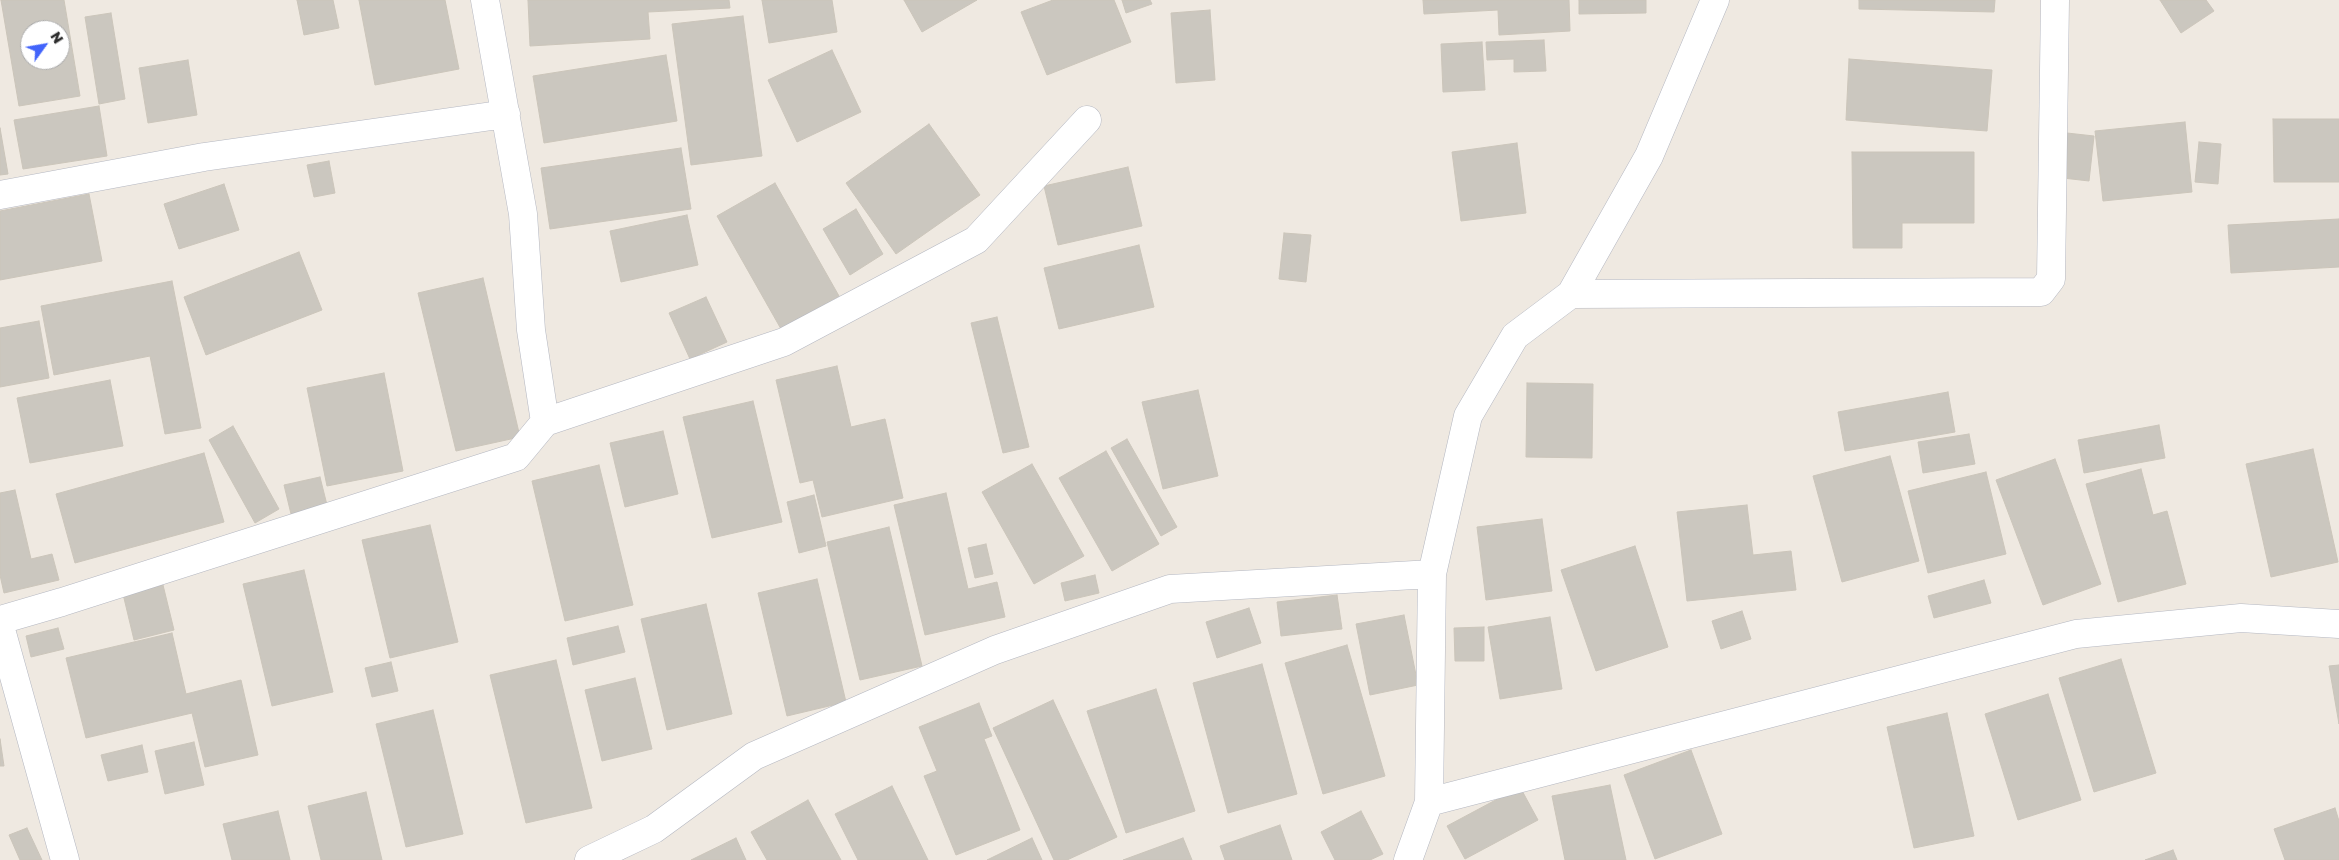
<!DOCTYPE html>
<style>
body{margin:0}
#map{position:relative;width:2339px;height:860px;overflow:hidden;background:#efe9e1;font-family:"Golos Text",sans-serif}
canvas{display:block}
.north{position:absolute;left:20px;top:20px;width:50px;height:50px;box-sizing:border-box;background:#fff;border:1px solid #ababab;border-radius:50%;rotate:58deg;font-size:14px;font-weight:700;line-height:20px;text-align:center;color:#2e2e2e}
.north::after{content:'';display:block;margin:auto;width:18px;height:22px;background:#4264fb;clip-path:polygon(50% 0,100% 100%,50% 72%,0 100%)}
</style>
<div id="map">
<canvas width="2339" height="860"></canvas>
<div class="north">N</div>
</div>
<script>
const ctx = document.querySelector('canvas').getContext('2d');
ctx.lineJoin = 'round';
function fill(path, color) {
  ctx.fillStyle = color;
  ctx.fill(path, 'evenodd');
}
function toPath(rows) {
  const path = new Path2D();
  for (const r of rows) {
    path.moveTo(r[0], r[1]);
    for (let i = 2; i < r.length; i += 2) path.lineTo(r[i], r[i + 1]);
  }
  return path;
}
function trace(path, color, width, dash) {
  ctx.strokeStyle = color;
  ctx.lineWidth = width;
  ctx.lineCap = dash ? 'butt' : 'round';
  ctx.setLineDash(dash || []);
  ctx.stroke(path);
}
const building = toPath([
 [1,0,64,0,80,96,19,106,1,0],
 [30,30,60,30,60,60,30,60,30,30],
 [297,0,333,0,339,28,304,35,297,0],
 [359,0,445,0,459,69,375,85,359,0],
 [528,0,729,0,730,8,648,12,650,39,530,46,528,0],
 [762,0,832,0,837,32,769,43,762,0],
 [904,0,977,0,922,32,904,0],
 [1053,0,1114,0,1131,42,1047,75,1021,12,1053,0],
 [1122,0,1150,0,1152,4,1126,13,1122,0],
 [1423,0,1569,0,1570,31,1499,35,1498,10,1424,14,1423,0],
 [1579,0,1646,0,1646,13,1579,14,1579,0],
 [1859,0,1995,0,1994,12,1859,9,1859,0],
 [2160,0,2206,0,2214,11,2181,33,2160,0],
 [1210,10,1215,80,1176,83,1171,13,1210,10],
 [111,13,125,99,99,104,85,17,111,13],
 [743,16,762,156,691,165,672,24,743,16],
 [1544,40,1546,71,1514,72,1514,59,1487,60,1486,42,1544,40],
 [1482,42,1485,90,1443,92,1441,44,1482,42],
 [832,50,861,112,797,142,768,80,832,50],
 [666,55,677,121,544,143,533,76,666,55],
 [1849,59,1992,70,1987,131,1846,120,1849,59],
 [188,60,197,115,148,123,139,68,188,60],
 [99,106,107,156,23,169,14,120,99,106],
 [2273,119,2339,119,2339,182,2274,182,2273,119],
 [2185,122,2192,192,2103,201,2095,131,2185,122],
 [929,124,980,195,896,254,846,183,929,124],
 [0,128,8,174,0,175,0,128],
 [2058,132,2094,136,2089,181,2054,177,2058,132],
 [2199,142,2221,144,2218,184,2195,182,2199,142],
 [1517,143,1526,213,1461,221,1452,152,1517,143],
 [681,148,691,209,550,229,541,168,681,148],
 [1852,152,1974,152,1974,223,1902,223,1902,248,1853,248,1852,152],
 [329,161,335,193,314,197,307,165,329,161],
 [1128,167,1142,226,1058,245,1044,186,1128,167],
 [775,183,839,296,781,329,717,216,775,183],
 [224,184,239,230,179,249,164,204,224,184],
 [89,194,102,261,0,280,0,211,89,194],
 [856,209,883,254,850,275,823,229,856,209],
 [687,215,698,265,621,282,610,231,687,215],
 [2339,219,2339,267,2231,273,2228,225,2339,219],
 [1284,233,1311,235,1306,282,1279,279,1284,233],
 [1139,245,1154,307,1059,329,1044,268,1139,245],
 [299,252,322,310,206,355,184,297,299,252],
 [483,278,520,437,456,451,418,293,483,278],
 [172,281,201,428,165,434,150,356,54,375,41,306,172,281],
 [706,297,727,342,690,359,669,313,706,297],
 [997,317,1029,447,1003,453,971,323,997,317],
 [39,321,49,378,0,387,0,328,39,321],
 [837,366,851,427,885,419,903,498,822,517,813,480,800,483,776,380,837,366],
 [384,373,403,471,327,486,307,388,384,373],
 [110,380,123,446,30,463,17,398,110,380],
 [1527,383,1593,384,1592,458,1526,457,1527,383],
 [1198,390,1218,476,1163,489,1142,402,1198,390],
 [1948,392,1955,432,1845,451,1838,412,1948,392],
 [753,401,782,522,712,538,683,417,753,401],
 [2159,425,2165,458,2084,473,2078,440,2159,425],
 [233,426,279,509,255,523,209,440,233,426],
 [663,431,678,494,625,507,610,443,663,431],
 [1969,434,1975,464,1923,473,1918,442,1969,434],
 [1127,439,1177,527,1161,536,1111,448,1127,439],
 [2313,449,2338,562,2271,577,2246,464,2313,449],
 [1106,451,1159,544,1112,571,1059,478,1106,451],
 [204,453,224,522,75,563,56,494,204,453],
 [1890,456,1919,561,1842,582,1813,476,1890,456],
 [2055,459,2101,584,2043,605,1996,480,2055,459],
 [1032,464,1084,556,1034,584,982,492,1032,464],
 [599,465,633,605,565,621,532,481,599,465],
 [2141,469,2153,515,2167,511,2186,584,2118,602,2086,484,2141,469],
 [1986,472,2006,554,1928,573,1908,491,1986,472],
 [320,477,327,505,291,514,284,485,320,477],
 [15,490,31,559,52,554,59,580,4,593,0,575,0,493,15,490],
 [946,493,968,589,997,582,1005,617,925,635,894,505,946,493],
 [814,495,826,546,799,553,787,502,814,495],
 [1747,505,1753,555,1791,551,1796,590,1687,601,1677,512,1747,505],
 [1542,519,1552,591,1486,600,1477,527,1542,519],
 [430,525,458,642,390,658,362,540,430,525],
 [889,527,922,666,860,680,827,542,889,527],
 [986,544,993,574,975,578,968,548,986,544],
 [1635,546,1668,647,1596,671,1561,570,1635,546],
 [304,570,333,692,272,706,243,584,304,570],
 [1095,575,1099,593,1065,601,1061,583,1095,575],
 [817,579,846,702,787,716,758,593,817,579],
 [1984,580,1991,603,1934,618,1928,596,1984,580],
 [163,585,174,630,134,640,123,594,163,585],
 [1337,595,1342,629,1281,636,1277,602,1337,595],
 [706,604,732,714,667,730,641,619,706,604],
 [1249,608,1261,643,1217,658,1206,622,1249,608],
 [1742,611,1751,639,1721,649,1712,621,1742,611],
 [1404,615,1418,685,1370,695,1356,624,1404,615],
 [1550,617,1562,689,1500,699,1488,627,1550,617],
 [618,626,625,652,573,665,567,638,618,626],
 [1484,627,1484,661,1455,661,1454,628,1484,627],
 [58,628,64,649,31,657,26,636,58,628],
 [172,633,186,694,241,680,258,755,205,767,192,713,86,738,66,658,172,633],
 [1347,645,1385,776,1323,794,1285,663,1347,645],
 [2121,659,2156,773,2094,792,2059,678,2121,659],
 [556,660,592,808,526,823,490,675,556,660],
 [391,662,398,691,372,697,365,668,391,662],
 [1262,664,1297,794,1228,813,1193,683,1262,664],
 [2339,665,2339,724,2329,666,2339,665],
 [635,678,652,749,602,761,585,690,635,678],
 [1156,689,1195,811,1126,833,1087,711,1156,689],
 [2048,694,2081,800,2018,820,1985,714,2048,694],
 [1053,700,1117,837,1067,860,1054,860,993,728,1053,700],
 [979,703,992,736,984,739,1020,830,956,855,924,776,937,771,919,727,979,703],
 [433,710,463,834,406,847,376,724,433,710],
 [1947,713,1974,836,1914,848,1887,727,1947,713],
 [0,739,4,766,0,766,0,739],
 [194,742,204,785,165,794,155,751,194,742],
 [142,745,148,772,108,781,101,755,142,745],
 [1691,750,1722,834,1655,859,1624,775,1691,750],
 [1610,785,1626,860,1565,860,1552,796,1610,785],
 [892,786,928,860,858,860,835,814,892,786],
 [1520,787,1538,820,1465,859,1447,826,1520,787],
 [366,792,382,860,321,860,308,806,366,792],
 [808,800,841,860,767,860,751,832,808,800],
 [2335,808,2339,821,2339,860,2285,860,2274,829,2335,808],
 [278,811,290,860,232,860,223,824,278,811],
 [1361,811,1383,854,1370,860,1335,860,1321,832,1361,811],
 [1280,825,1292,860,1225,860,1220,846,1280,825],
 [27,828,42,860,20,860,9,835,27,828],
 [736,838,746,860,691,860,736,838],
 [1032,838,1042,860,987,860,1032,838],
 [1183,838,1192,860,1123,860,1183,838],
 [2173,850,2177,860,2145,860,2173,850]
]);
fill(building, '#cbc7bf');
trace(building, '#cbc5ba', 1);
const minor = toPath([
 [485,0,523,214,531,330,545,422],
 [0,195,204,157,506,114],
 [1571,294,2041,292,2051,279,2055,0],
 [0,620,62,602,516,457,545,422,784,342,976,240,1087,120],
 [0,626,65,860],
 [1429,802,2076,634,2241,618,2339,624],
 [589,860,654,829,754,756,995,650,1170,589,1432,574],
 [1408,860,1429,802,1432,574,1468,416,1515,336,1571,294,1649,156,1715,0]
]);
trace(minor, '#b4b7c1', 29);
trace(minor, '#fff', 28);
</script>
